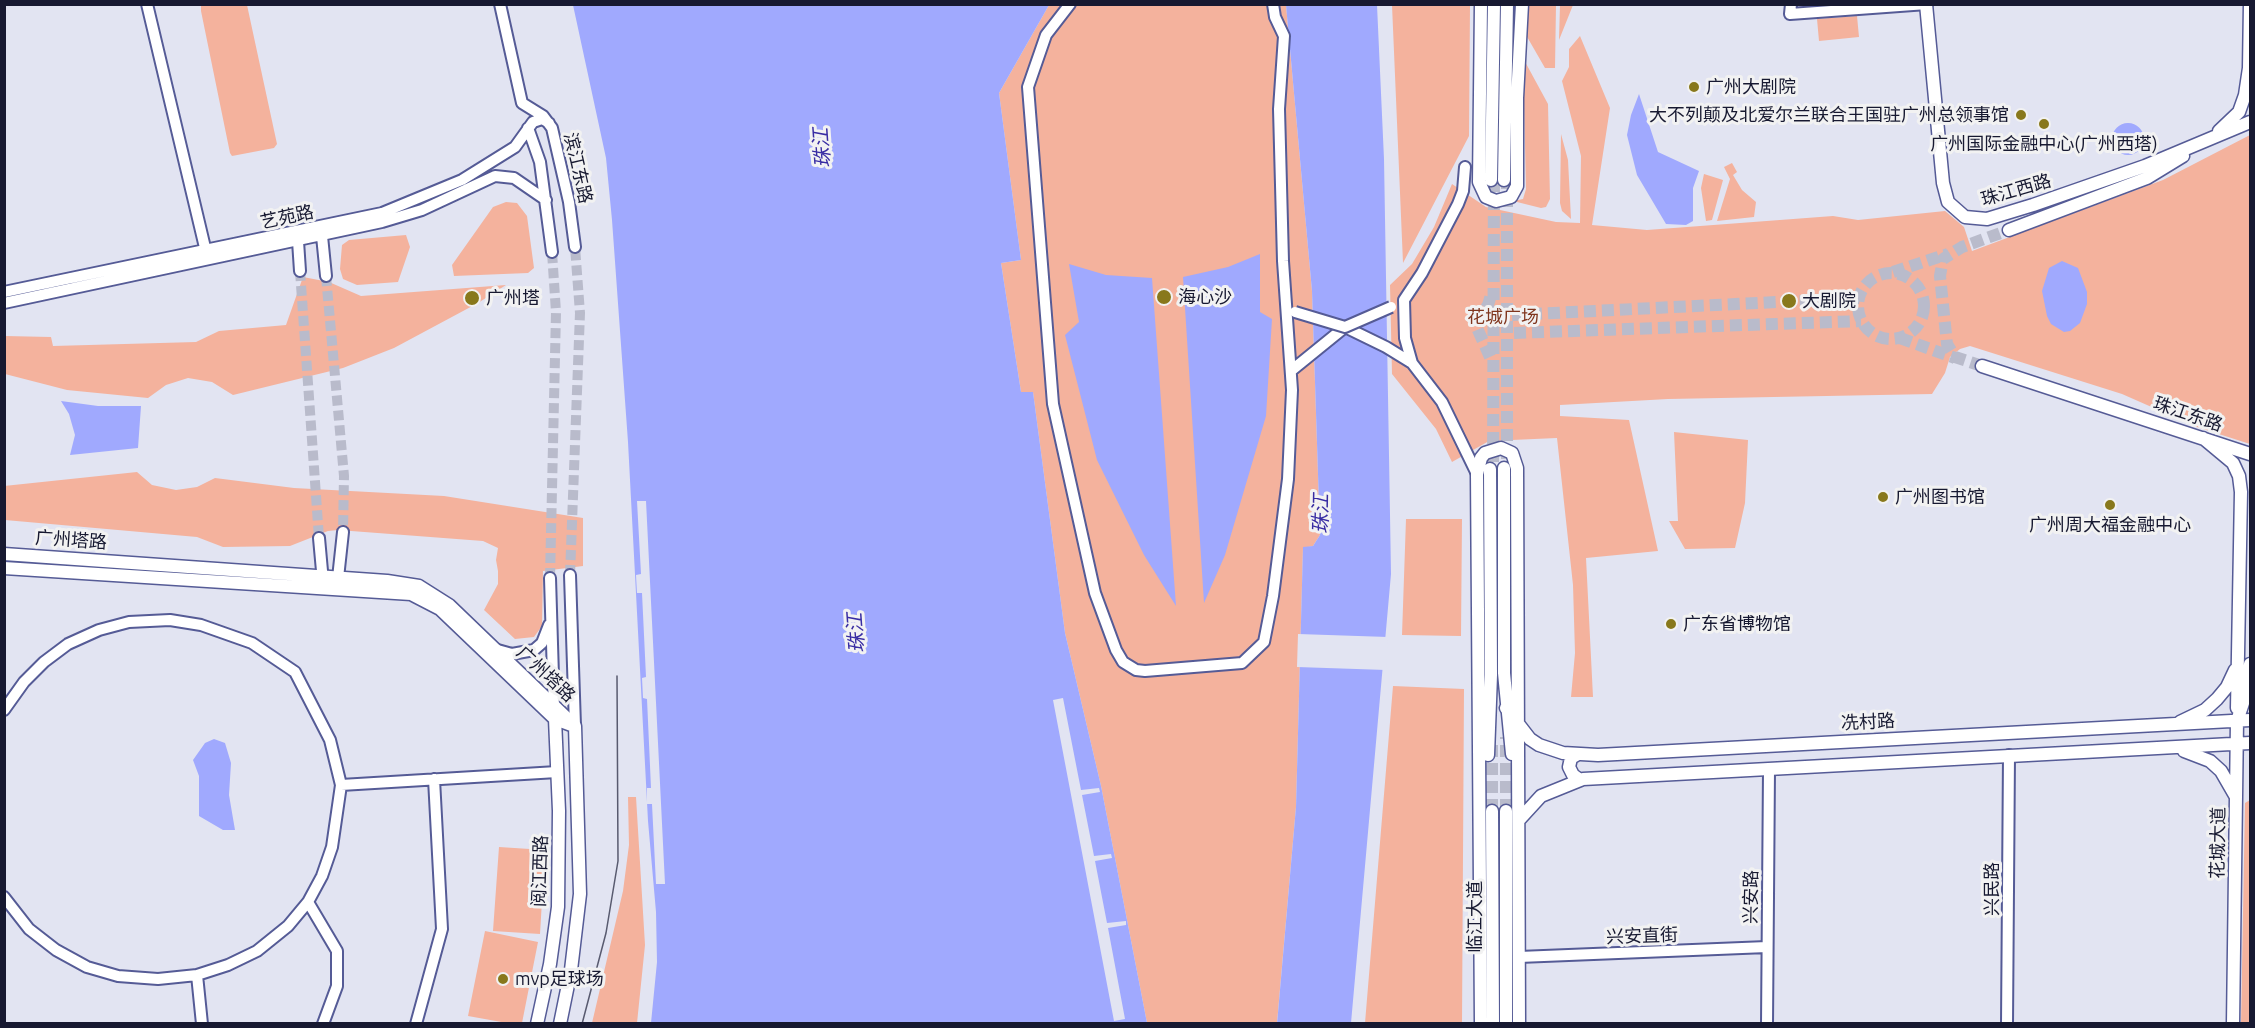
<!DOCTYPE html>
<meta charset="utf-8">
<style>
body{margin:0}
#map{position:relative;width:2255px;height:1028px;overflow:hidden;background:#e2e4f2;font-family:Ubuntu,sans-serif}
canvas{display:block}
.frame{position:absolute;inset:0;border:6px solid #171931;pointer-events:none}
</style>
<div id="map">
<canvas width="2255" height="1028"></canvas>
<div class="frame"></div>
</div>
<script>
const ctx = document.querySelector('canvas').getContext('2d');
ctx.lineJoin = 'round';
function fill(path, color) {
  ctx.fillStyle = color;
  ctx.fill(path, 'evenodd');
}
function toPath(rows) {
  const path = new Path2D();
  for (const r of rows) {
    if (r.length === 3) {
      path.moveTo(r[0] + r[2], r[1]);
      path.arc(r[0], r[1], r[2], 0, 2 * Math.PI);
      continue;
    }
    path.moveTo(r[0], r[1]);
    for (let i = 2; i < r.length; i += 2) path.lineTo(r[i], r[i + 1]);
  }
  return path;
}
function trace(path, color, width, dash) {
  ctx.strokeStyle = color;
  ctx.lineWidth = width;
  ctx.lineCap = dash ? 'butt' : 'round';
  ctx.setLineDash(dash || []);
  ctx.stroke(path);
}
function drawText(font, color, halo, rows, align = 'center') {
  ctx.font = font + ' Ubuntu,"Noto Sans SC",sans-serif';
  ctx.lineWidth = 6;
  ctx.setLineDash([]);
  ctx.textBaseline = 'middle';
  ctx.strokeStyle = halo;
  ctx.fillStyle = color;
  for (const [text, x, y, turn = 0] of rows) {
    ctx.save();
    ctx.translate(x, y);
    ctx.rotate((+turn || 0) * Math.PI / 180);
    ctx.textAlign = isNaN(turn) ? turn : align;
    if (halo) ctx.strokeText(text, 0, 0);
    ctx.fillText(text, 0, 0);
    ctx.restore();
  }
}
fill(toPath([
 [208,4,247,5,277,144,274,148,232,156,230,153,201,11,201,6],
 [1049,5,1286,5,1312,291,1320,535,1313,546,1303,548,1296,807,1277,1023,1147,1023,1101,786,1065,633,1033,392,1021,392,1001,263,1021,260,999,93],
 [1392,5,1470,5,1469,136,1403,263],
 [1526,5,1556,5,1555,68,1545,68,1526,35],
 [1560,5,1573,5,1559,40],
 [1857,16,1859,37,1819,41,1817,19],
 [1580,36,1610,108,1592,225,1647,230,1833,216,1858,220,1945,211,1964,227,1972,251,2163,180,2250,135,2250,444,2197,427,2122,394,1970,346,1960,349,1950,357,1945,373,1932,394,1668,399,1560,405,1560,416,1629,420,1658,551,1586,558,1593,697,1571,697,1575,653,1573,585,1557,438,1489,441,1452,462,1436,429,1392,374,1390,285,1412,264,1434,227,1452,184,1486,207,1556,222,1580,223,1581,156,1562,81,1569,67,1569,49],
 [1523,58,1548,104,1550,199,1546,207,1541,208,1513,201,1523,199,1526,189],
 [1561,134,1568,160,1571,219,1562,211,1560,203],
 [1732,163,1737,172,1733,175,1742,190,1756,202,1754,217,1717,221,1730,179,1724,167],
 [1704,174,1723,180,1712,220,1706,221,1701,188],
 [506,202,517,203,527,216,534,268,528,273,454,276,452,265,493,207],
 [406,235,410,247,398,282,357,285,343,279,340,269,342,245,349,240],
 [303,277,329,282,361,296,506,285,478,303,394,348,343,368,233,395,212,382,188,378,166,385,148,398,67,390,5,374,5,336,51,337,53,346,196,342,219,331,286,325],
 [1674,432,1748,440,1745,503,1735,548,1685,549,1669,521,1678,521],
 [137,472,152,485,176,490,197,487,215,478,294,488,444,496,583,518,583,566,543,571,542,626,534,637,515,639,484,610,498,584,498,571,496,560,498,548,483,541,338,530,328,531,290,546,223,547,197,537,5,520,4,486],
 [1406,519,1462,519,1461,636,1402,635],
 [1393,686,1464,689,1462,1023,1365,1023],
 [628,797,636,797,645,945,637,1023,592,1023,623,891,629,845],
 [2250,800,2250,1023,2241,1024,2245,803],
 [499,847,545,850,540,934,493,931],
 [485,931,538,942,522,1023,507,1023,468,1016]
]), '#f4b29d');
fill(toPath([
 [573,5,1049,5,999,93,1021,260,1001,263,1021,392,1033,392,1065,633,1101,786,1147,1023,651,1023,657,962,656,912,648,821,628,442,612,220,606,158],
 [1286,5,1377,5,1384,159,1391,574,1351,1023,1277,1024,1296,807,1303,547,1313,546,1320,535,1312,291],
 [1639,94,1658,152,1699,171,1693,188,1693,221,1686,225,1666,224,1637,175,1627,135,1631,115],
 [2128,139,16],
 [1260,254,1260,312,1272,319,1266,416,1225,555,1204,603,1183,277,1228,267],
 [2062,261,2078,268,2087,292,2087,304,2080,323,2070,331,2064,332,2051,324,2047,316,2042,291,2049,268],
 [1069,264,1106,275,1152,278,1176,606,1144,555,1097,460,1065,335,1079,322],
 [61,401,98,406,141,406,138,448,70,455,75,435,69,414],
 [214,739,225,743,231,763,229,795,235,830,223,830,199,816,199,776,193,760,205,743]
]), '#a0a9fe');
fill(toPath([
 [637,501,646,501,665,884,656,884,652,804,647,804,647,788,651,788,647,699,643,698,642,678,646,677,642,593,637,593,636,575,641,574],
 [1298,634,1388,637,1386,670,1297,667],
 [1063,698,1081,790,1099,788,1100,792,1082,795,1094,856,1111,854,1112,858,1095,861,1107,923,1126,921,1126,925,1108,928,1125,1019,1114,1021,1053,700]
]), '#e2e4f2');
trace(toPath([
 [300,271,319,538],
 [326,276,344,476,343,532],
 [570,575,580,313,575,247],
 [550,578,556,312,552,252]
]), '#b9bbcb', 10, [10, 5]);
trace(toPath([
 [1893,272,1948,254],
 [1891,306,33],
 [1512,315,1859,298],
 [1514,333,1861,321],
 [1900,338,1955,358],
 [1490,357,1477,328,1479,318,1488,305,1491,295],
 [1982,366,1955,357,1947,344,1940,276,1943,259,1962,247,2009,230],
 [1507,477,1507,170],
 [1493,480,1494,171],
 [1492,811,1492,744],
 [1506,811,1506,737]
]), '#b9bbcb', 12, [12, 6]);
const minor = toPath([
 [147,4,207,256],
 [500,4,522,103,543,116,552,128,569,202,575,247],
 [1070,4,1046,35,1028,87,1053,404,1095,593,1116,650,1123,662,1136,670,1145,671,1242,663,1264,642,1273,596,1288,479,1292,390,1283,261,1279,109,1284,36,1275,17,1273,4],
 [1791,4,1790,14,1927,4],
 [528,128,540,162,552,252],
 [1465,167,1463,191,1458,204,1422,273,1404,300,1405,338,1412,363,1442,402,1477,474],
 [322,236,326,276],
 [300,271,298,241,302,237],
 [4,292,382,213,462,180,515,147,533,122,542,119,549,123],
 [4,303,382,222,422,210,495,176,514,178,546,200],
 [1292,370,1345,327,1386,347,1412,363],
 [319,538,323,582],
 [570,575,575,726],
 [550,578,554,709],
 [333,583,338,578,343,532],
 [494,649,512,654,534,650,542,643,549,625],
 [4,710,24,682,44,662,68,644,99,630,129,622,170,620,201,625,252,643,295,672,330,740,341,785,332,847,322,876,308,902,288,926,257,951,228,965,197,975,158,979,118,976,87,967,56,950,29,929,4,897],
 [341,785,557,772],
 [308,902,337,951,337,986,323,1024],
 [1519,957,1767,947],
 [197,975,202,1024],
 [416,1024,442,929,434,779],
 [1767,1024,1769,770],
 [2007,1024,2009,755]
]);
const major = toPath([
 [1481,4,1479,182,1486,197,1496,201,1511,197,1517,186,1517,98,1522,4],
 [1926,4,1943,183,1948,202,1965,217,1987,219,2033,205,2145,166,2250,122],
 [2219,131,2239,112,2245,95,2249,68,2250,4],
 [1491,180,1494,4],
 [1504,180,1507,4],
 [2009,230,2147,178,2183,156],
 [1982,366,2250,454],
 [2203,438,2233,463,2239,476,2241,492,2237,708],
 [1504,468,1504,673,1512,754],
 [4,554,387,581,419,586,449,605,575,726],
 [4,568,411,594,440,609,555,719,571,725],
 [1506,708,1530,739,1539,745,1563,753,1598,755,2250,720],
 [2180,722,2205,710,2217,699,2227,687,2235,670],
 [2184,751,2210,761,2221,771,2236,797],
 [1578,754,1571,758,1569,767,1573,775,1580,780],
 [1488,755,1491,675,1490,469],
 [1492,811,1493,1024],
 [1506,811,1506,1024],
 [1519,820,1541,796,1583,779,2250,743],
 [537,1024,550,964,558,907,559,811,555,719],
 [560,1024,571,970,580,894,575,726],
 [1481,1024,1477,474,1481,458,1485,453,1501,448,1512,453,1517,468,1519,1024],
 [2233,1024,2237,721,2246,694,2250,664]
]);
trace(minor, '#555b96', 14);
trace(major, '#555b96', 15);
trace(minor, '#fff', 10);
trace(major, '#fff', 12);
trace(toPath([
 [582,1024,606,933,618,861,617,676]
]), '#585a6f', 1.5);
const minorBridge = toPath([
 [1295,312,1345,327,1391,307]
]);
trace(minorBridge, '#555b96', 14, []);
trace(minorBridge, '#fff', 10);
for (const [x, y, r, color] of [
 [1694,87,6,"#88781c"],
 [2021,115,6,"#88781c"],
 [2044,124,6,"#88781c"],
 [1164,297,8,"#88781c"],
 [472,298,8,"#88781c"],
 [1789,301,8,"#88781c"],
 [1883,497,6,"#88781c"],
 [2110,505,6,"#88781c"],
 [1671,624,6,"#88781c"],
 [503,979,6,"#88781c"]
]) {
  const dot = new Path2D();
  dot.arc(x, y, r, 0, 2 * Math.PI);
  ctx.fillStyle = color;
  ctx.fill(dot);
  trace(dot, '#f2f2f2', 2);
}
drawText('18px', '#171931', '#f2f2f2', [
 ["广州大剧院",1706,87],
 ["大不列颠及北爱尔兰联合王国驻广州总领事馆",2009,115,"right"],
 ["广州国际金融中心(广州西塔)",2044,144,"center"],
 ["海心沙",1178,297],
 ["广州塔",486,298],
 ["大剧院",1802,301],
 ["广州图书馆",1895,497],
 ["广州周大福金融中心",2110,525,"center"],
 ["广东省博物馆",1683,624],
 ["mvp足球场",515,979]
], 'left');
drawText('18px', '#171931', '#f2f2f2', [
 ["滨江东路",578,168,77],
 ["珠江西路",2016,190,-16],
 ["艺苑路",287,217,-12],
 ["珠江东路",2188,414,19],
 ["广州塔路",71,540,4],
 ["广州塔路",546,674,43],
 ["冼村路",1868,722,-3],
 ["花城大道",2218,843,-89],
 ["阅江西路",540,871,-88],
 ["兴民路",1992,889,-90],
 ["兴安路",1751,897,-89],
 ["临江大道",1475,917,-90],
 ["兴安直街",1642,936,-2]
]);
drawText('18px', '#80361e', '#f2f2f2', [
 ["花城广场",1503,317]
]);
drawText('italic 20px', '#382ca3', '#f2f2f2', [
 ["珠江",822,148,-94],
 ["珠江",1321,514,-89],
 ["珠江",856,633,-94]
]);
</script>
